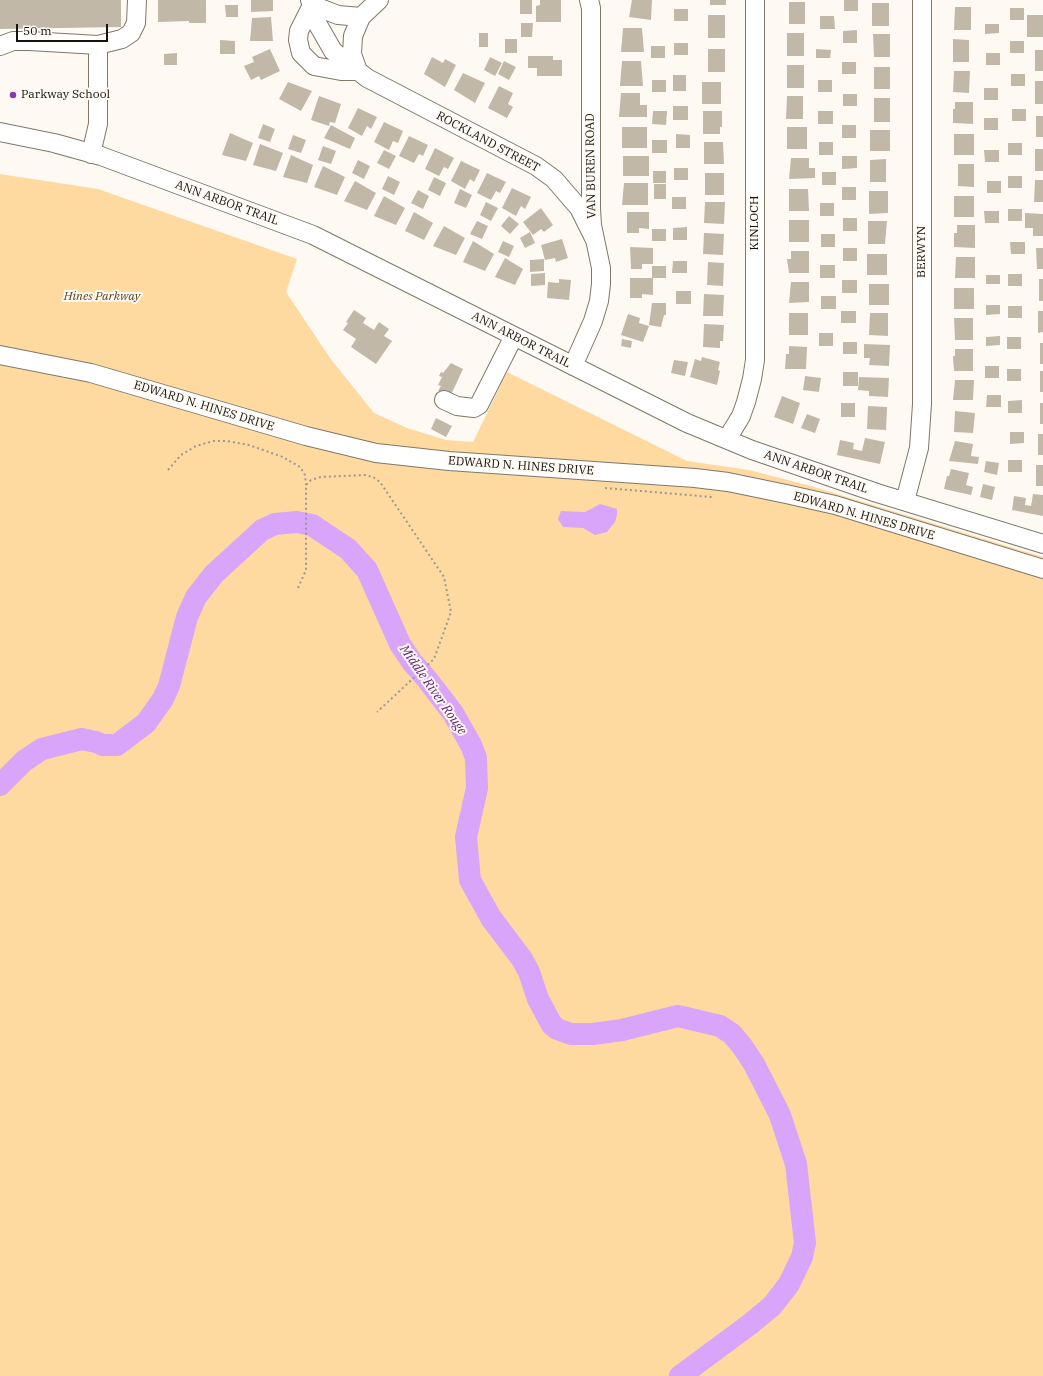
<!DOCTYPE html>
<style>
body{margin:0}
#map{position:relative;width:1043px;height:1376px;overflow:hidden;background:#fefaf3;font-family:"IBM Plex Serif",serif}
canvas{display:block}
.scale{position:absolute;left:16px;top:24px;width:92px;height:18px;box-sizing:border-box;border:2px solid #16120d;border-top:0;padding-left:5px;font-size:12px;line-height:14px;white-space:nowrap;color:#16120d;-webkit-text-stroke:3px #fefaf3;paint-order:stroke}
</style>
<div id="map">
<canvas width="1043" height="1376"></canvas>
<div class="scale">50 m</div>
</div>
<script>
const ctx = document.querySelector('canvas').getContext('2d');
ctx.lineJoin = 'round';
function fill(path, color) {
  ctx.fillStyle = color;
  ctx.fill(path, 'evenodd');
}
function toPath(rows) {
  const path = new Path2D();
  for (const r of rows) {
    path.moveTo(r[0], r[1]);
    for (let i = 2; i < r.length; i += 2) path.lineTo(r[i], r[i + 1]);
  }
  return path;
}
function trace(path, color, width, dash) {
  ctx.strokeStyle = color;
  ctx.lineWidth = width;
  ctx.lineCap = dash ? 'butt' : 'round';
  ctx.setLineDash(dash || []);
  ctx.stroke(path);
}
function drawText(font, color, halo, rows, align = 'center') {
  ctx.font = font + ' "IBM Plex Serif",serif';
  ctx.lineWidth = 4;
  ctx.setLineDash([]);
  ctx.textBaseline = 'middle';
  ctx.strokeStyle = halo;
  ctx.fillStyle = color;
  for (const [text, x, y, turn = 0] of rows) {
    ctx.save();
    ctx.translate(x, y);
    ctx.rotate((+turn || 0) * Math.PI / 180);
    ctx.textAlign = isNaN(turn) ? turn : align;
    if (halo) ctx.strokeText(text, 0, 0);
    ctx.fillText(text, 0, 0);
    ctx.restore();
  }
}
fill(toPath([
 [0,174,98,189,297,259,286,292,330,358,374,413,407,428,446,440,473,442,507,372,687,461,749,470,811,486,1043,557,1043,1376,0,1376]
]), '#fedaa1');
fill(toPath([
 [600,504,617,509,617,515,615,522,607,532,595,535,583,528,563,527,558,519,561,511,585,512]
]), '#d8a5fb');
trace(toPath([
 [0,785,24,761,42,749,82,739,96,742,103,745,117,745,146,723,163,699,169,686,187,617,196,597,214,574,262,530,275,524,297,522,312,525,348,549,367,570,400,644,412,662,426,678,453,713,471,745,476,758,477,788,466,837,470,880,491,918,522,959,529,972,538,999,552,1025,557,1029,571,1034,593,1034,622,1030,678,1016,720,1026,732,1034,742,1046,754,1064,780,1115,796,1164,805,1243,802,1257,789,1284,772,1306,749,1325,680,1376]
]), '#d8a5fb', 22);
fill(toPath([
 [0,0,121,0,121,27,0,29],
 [158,0,206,0,206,23,189,23,189,21,158,22],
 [251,0,273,0,273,11,251,12],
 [520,0,532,0,532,14,520,14],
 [540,0,561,0,561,22,536,22,536,6,540,5],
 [632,0,652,0,651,20,629,17],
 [710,0,726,0,726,5,710,5],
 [844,0,858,0,858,11,844,11],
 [789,2,805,2,805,24,789,24],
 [872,3,889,3,889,26,872,26],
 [225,5,238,5,238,17,226,17],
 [955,7,971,7,971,30,954,30],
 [1010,8,1024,8,1024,20,1010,20],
 [674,9,688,9,688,21,674,21],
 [708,15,725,15,725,38,708,38],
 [1027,15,1043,15,1043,37,1027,37],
 [820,16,834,16,835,29,820,29],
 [271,17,273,41,250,41,252,18],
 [521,23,533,23,532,37,521,37],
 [985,24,999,24,999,33,985,34],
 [623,28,642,28,644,52,621,52],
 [857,30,857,43,843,43,843,31],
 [479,33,488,33,488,47,479,47],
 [787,33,804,33,804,56,787,56],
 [873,34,890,34,890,57,874,57],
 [505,39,517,39,517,53,505,53],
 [953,39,969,40,969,62,953,62],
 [220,40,235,41,235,54,220,54],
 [1010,41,1024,41,1024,53,1010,53],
 [674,43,688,43,688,55,674,55],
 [651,46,665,46,665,58,651,58],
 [270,49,280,71,261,80,259,76,251,80,244,66,254,62,252,57],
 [708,49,725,49,725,72,708,72],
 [816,49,831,50,830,58,816,58],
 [1035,50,1043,50,1043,71,1035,71],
 [177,53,177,65,164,65,164,54],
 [986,53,1000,53,1000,65,986,65],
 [528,56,553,56,553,60,562,60,562,76,537,76,537,68,528,68],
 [432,57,443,63,445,59,456,65,445,87,424,74],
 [490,57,502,63,495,76,484,70],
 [504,61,516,67,509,80,498,74],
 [622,61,641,61,643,86,620,86],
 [842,62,856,62,856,74,842,74],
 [787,65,804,65,804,88,787,88],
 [874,67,890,67,890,89,874,89],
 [954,71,970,71,969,93,953,92],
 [463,73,485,83,475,103,454,90],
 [1011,74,1025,74,1025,86,1011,86],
 [673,75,686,75,686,91,673,91],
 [652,80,666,80,666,92,652,92],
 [818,80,832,80,832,92,818,92],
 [1035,81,1043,81,1043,104,1035,104],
 [288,82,312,91,301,111,279,99],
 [702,82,721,82,721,104,702,104],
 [499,86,513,93,508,104,513,107,507,118,488,108],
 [984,88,998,88,998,100,984,100],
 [621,93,640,93,640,105,647,105,647,117,619,117],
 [843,94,857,94,857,106,843,106],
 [319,96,341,104,335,123,330,122,329,126,311,120],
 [787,96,803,96,803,119,786,119],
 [874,98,890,98,890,122,874,122],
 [955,102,973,102,973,124,953,123,953,109,955,109],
 [673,106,688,106,688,120,673,120],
 [358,108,377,117,371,129,367,126,362,136,348,128],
 [1012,109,1026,109,1026,121,1012,121],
 [653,111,667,111,666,125,652,124],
 [703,111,722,111,722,127,720,127,720,134,703,134],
 [818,111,833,111,833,124,818,124],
 [1036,116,1043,116,1043,137,1036,137],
 [984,118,998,118,998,130,984,130],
 [384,122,403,131,398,143,393,141,389,150,374,142],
 [263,124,275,129,270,142,258,138],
 [331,125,355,138,350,149,324,138],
 [842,125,856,125,856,138,842,138],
 [622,127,647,127,647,148,622,148],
 [787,127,807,127,807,149,787,149],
 [870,130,890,130,890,151,870,151],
 [230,133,253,143,246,161,222,155],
 [676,134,690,135,690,148,676,148],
 [954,134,974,134,974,155,954,155],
 [293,135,306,140,301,153,288,149],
 [409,136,428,145,423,156,419,154,414,163,399,156],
 [652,140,667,140,667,153,652,153],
 [704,142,723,142,724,164,704,164],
 [819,142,833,142,833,155,819,155],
 [1008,143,1022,143,1022,155,1008,155],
 [260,144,283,153,276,171,253,165],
 [323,146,336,151,331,164,318,160],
 [435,148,454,158,448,169,444,167,439,176,425,169],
 [1035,149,1043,149,1043,171,1035,171],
 [384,150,396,156,389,169,377,163],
 [984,150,999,150,999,162,985,162],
 [291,155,313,165,307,183,283,177],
 [623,156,649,156,649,176,623,176],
 [842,156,857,156,857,168,842,169],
 [791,158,809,158,809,168,815,168,815,178,789,179],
 [886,159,886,182,870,182,870,160],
 [358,160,370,166,364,179,352,173],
 [461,161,480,170,474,182,470,179,465,189,451,181],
 [958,164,974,164,974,187,958,186],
 [323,166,345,177,337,195,314,187],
 [674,168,688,168,688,180,674,180],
 [653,171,666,171,666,183,653,183],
 [822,172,836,172,836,185,822,185],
 [487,173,506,182,500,193,496,191,491,200,477,193],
 [705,173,724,173,724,195,705,195],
 [388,176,400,182,394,195,382,189],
 [1008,176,1022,176,1022,188,1008,188],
 [434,177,446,183,440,196,428,190],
 [1035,180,1043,180,1043,202,1034,202],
 [355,181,376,193,367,210,344,201],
 [987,181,1001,181,1001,193,987,193],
 [624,183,648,183,648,205,622,205],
 [654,184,666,184,666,199,654,199],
 [842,187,856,187,856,200,842,200],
 [512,188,531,197,525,209,521,206,516,216,502,208],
 [460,189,472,195,466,208,454,203],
 [789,189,808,189,809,211,789,211],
 [418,190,429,196,423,209,411,203],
 [869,191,888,191,888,213,869,214],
 [384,196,405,208,396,225,374,216],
 [954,196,974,196,974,217,954,217],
 [672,197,686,197,686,209,672,209],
 [486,202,498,208,491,221,480,215],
 [705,202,725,202,724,224,704,223],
 [820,203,834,203,834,216,820,216],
 [541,208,553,225,544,232,541,229,533,235,523,222],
 [1008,209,1022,209,1022,221,1008,221],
 [984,211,999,211,999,223,985,223],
 [414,212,433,223,424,240,405,231],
 [627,212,649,212,649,229,639,228,639,233,627,233],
 [1025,213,1043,214,1043,236,1033,236,1033,228,1025,228],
 [509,216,519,224,510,234,501,226],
 [843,218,857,218,857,231,843,231],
 [789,220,809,220,809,242,789,242],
 [477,221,488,226,482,239,470,234],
 [868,221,887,221,885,244,868,244],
 [957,225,975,225,975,248,954,247,954,233,957,233],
 [444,226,465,238,456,255,433,246],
 [687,227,687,240,673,240,673,228],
 [652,229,666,229,666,241,652,241],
 [530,232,535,243,525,248,520,238],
 [704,233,724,234,723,255,703,254],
 [821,234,835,234,835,247,821,247],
 [562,239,568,258,556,262,555,258,545,260,541,245],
 [473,241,494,254,485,271,463,262],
 [503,241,514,246,509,257,498,252],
 [1010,242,1025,242,1025,254,1011,254],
 [630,247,653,248,653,264,642,264,642,269,631,269],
 [843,248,857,248,857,261,843,261],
 [1036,248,1043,248,1043,269,1037,269],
 [791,251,809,251,809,273,789,273,787,259,791,259],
 [867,254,887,254,887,275,867,275],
 [956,257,975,257,975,278,955,278],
 [505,258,523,269,515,285,495,277],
 [544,259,544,271,530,272,530,260],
 [673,261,687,261,687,273,672,273],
 [708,262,724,263,723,286,707,285],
 [820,265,835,265,835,278,820,278],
 [652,266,666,266,666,278,653,278,653,295,642,294,642,298,630,298,630,278,652,278],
 [545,273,545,285,531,286,531,274],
 [1008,274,1022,274,1022,286,1008,286],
 [986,275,1000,275,1000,284,986,284],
 [559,279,571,280,569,300,547,298,548,282,559,283],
 [1039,279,1043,279,1043,301,1039,301],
 [842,280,857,280,857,293,842,293],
 [791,282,809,282,809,302,789,303],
 [869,284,889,284,889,305,869,305],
 [954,288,974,288,974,309,954,309],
 [676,291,691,291,691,304,676,304],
 [704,294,724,295,723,316,703,316],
 [821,296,836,296,836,309,821,309],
 [652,303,666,303,666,315,664,315,661,327,649,325],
 [986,305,1000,305,1000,314,986,315],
 [1008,306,1022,306,1022,318,1008,318],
 [354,310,366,318,363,323,374,330,379,322,389,329,384,336,392,341,376,364,351,347,356,339,343,330,348,323,346,322],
 [841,311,856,311,856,323,841,323],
 [1038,311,1043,311,1043,332,1038,333],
 [789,313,808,313,808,335,789,335],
 [870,313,888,313,888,336,869,335],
 [628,314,640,318,639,323,649,326,643,342,621,335],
 [954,318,973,318,973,340,955,340],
 [704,324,724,325,723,341,720,341,720,348,703,347],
 [819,333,833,333,833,346,819,346],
 [1000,336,1000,345,986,346,986,337],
 [1007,337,1021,337,1021,349,1007,349],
 [622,339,632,341,631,348,621,346],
 [843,342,857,342,857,354,843,354],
 [1040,343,1043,343,1043,364,1040,364],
 [864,344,890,345,889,366,869,365,870,358,864,358],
 [789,346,807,347,806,369,785,369,786,354,789,354],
 [955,349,973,349,973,371,954,371,953,356,955,356],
 [702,357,720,362,718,370,720,371,717,385,690,377,695,359,701,361],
 [674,360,688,362,685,376,671,373],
 [451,363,463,369,450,397,438,391,441,386,438,385,442,377,439,376,441,372,443,373],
 [985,366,999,366,999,378,985,378],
 [1007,369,1021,369,1021,381,1007,381],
 [1040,371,1043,371,1043,392,1040,392],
 [843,372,858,372,858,386,843,386],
 [805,376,821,378,819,392,803,390],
 [859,377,889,378,888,397,869,396,869,391,858,390],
 [955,380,974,380,973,400,953,400],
 [987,395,1001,395,1001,407,986,407],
 [782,396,800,403,793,424,774,417],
 [1022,400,1022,413,1008,413,1008,401],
 [841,403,855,403,855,417,841,417],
 [1040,403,1043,403,1043,424,1040,424],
 [868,406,887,407,886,430,867,429],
 [955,411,975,413,973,433,954,432],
 [807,414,820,419,815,433,801,428],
 [436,418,452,426,446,437,431,429],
 [1010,432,1024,432,1024,443,1010,444],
 [1038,434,1043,434,1043,455,1038,455],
 [865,438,885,442,880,464,837,455,840,440,854,443,853,449,862,451],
 [955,441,973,444,971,456,979,457,978,464,949,461],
 [1008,460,1022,460,1022,472,1008,472],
 [986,461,999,463,997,475,984,472],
 [1036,465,1043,465,1043,486,1036,486],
 [951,469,969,473,966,485,973,487,971,495,944,489,947,476,949,476],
 [983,484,995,487,992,500,980,497],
 [1033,494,1043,495,1043,516,1012,510,1014,496,1026,498,1025,505,1031,506]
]), '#c2b8a8');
const minor = toPath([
 [310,0,317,23,333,51,367,78,536,166,554,179,579,208,595,240],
 [361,17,338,15,312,5,299,31,298,40,301,53,314,66,341,71,358,71,352,54,353,36,361,17,379,0],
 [0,46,13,41,29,41,98,45],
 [0,132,54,143,101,156,313,235,687,423,752,450,877,493,1043,544],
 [91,154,98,124,98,45,122,39,131,33,136,23,137,0],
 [0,355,91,373,306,436,376,453,449,461,695,478,728,482,786,494,835,505,1043,569],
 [573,366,593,321,599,301,601,284,601,268,592,225,591,209,591,8,589,0],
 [444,400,457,406,474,408,479,405,514,336],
 [727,439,741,416,746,402,752,379,755,360,755,0],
 [905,501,919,448,922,404,922,0]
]);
trace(minor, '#807768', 20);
trace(toPath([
 [168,470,181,455,196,446,213,441,227,441,249,445,283,457,300,467,305,475,306,485],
 [605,488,712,497],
 [298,588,306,570,306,485,311,480,321,477,365,475,373,477,380,482,444,577,451,612,434,659,377,712]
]), '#9d9992', 2, [2, 3]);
trace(minor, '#fff', 18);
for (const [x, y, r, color] of [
 [13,95,4,"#833bad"]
]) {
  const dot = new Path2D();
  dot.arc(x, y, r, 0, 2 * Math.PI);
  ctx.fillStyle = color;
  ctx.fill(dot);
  trace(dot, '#fefaf3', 1.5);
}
drawText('12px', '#16120d', '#fefaf3', [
 ["Parkway School",21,95]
], 'left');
drawText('12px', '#16120d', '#fefaf3', [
 ["ROCKLAND STREET",488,142,28],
 ["VAN BUREN ROAD",591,166,-91],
 ["ANN ARBOR TRAIL",227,203,20],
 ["KINLOCH",755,223,-90],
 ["BERWYN",922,252,-90],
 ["ANN ARBOR TRAIL",521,340,27],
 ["EDWARD N. HINES DRIVE",204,406,17],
 ["EDWARD N. HINES DRIVE",521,466,4],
 ["ANN ARBOR TRAIL",816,472,19],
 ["EDWARD N. HINES DRIVE",864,516,16]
]);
drawText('italic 12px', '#59431b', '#fefaf3', [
 ["Hines Parkway",102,297]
]);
drawText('italic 13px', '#571578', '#fefaf3', [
 ["Middle River Rouge",433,690,55]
]);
</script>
